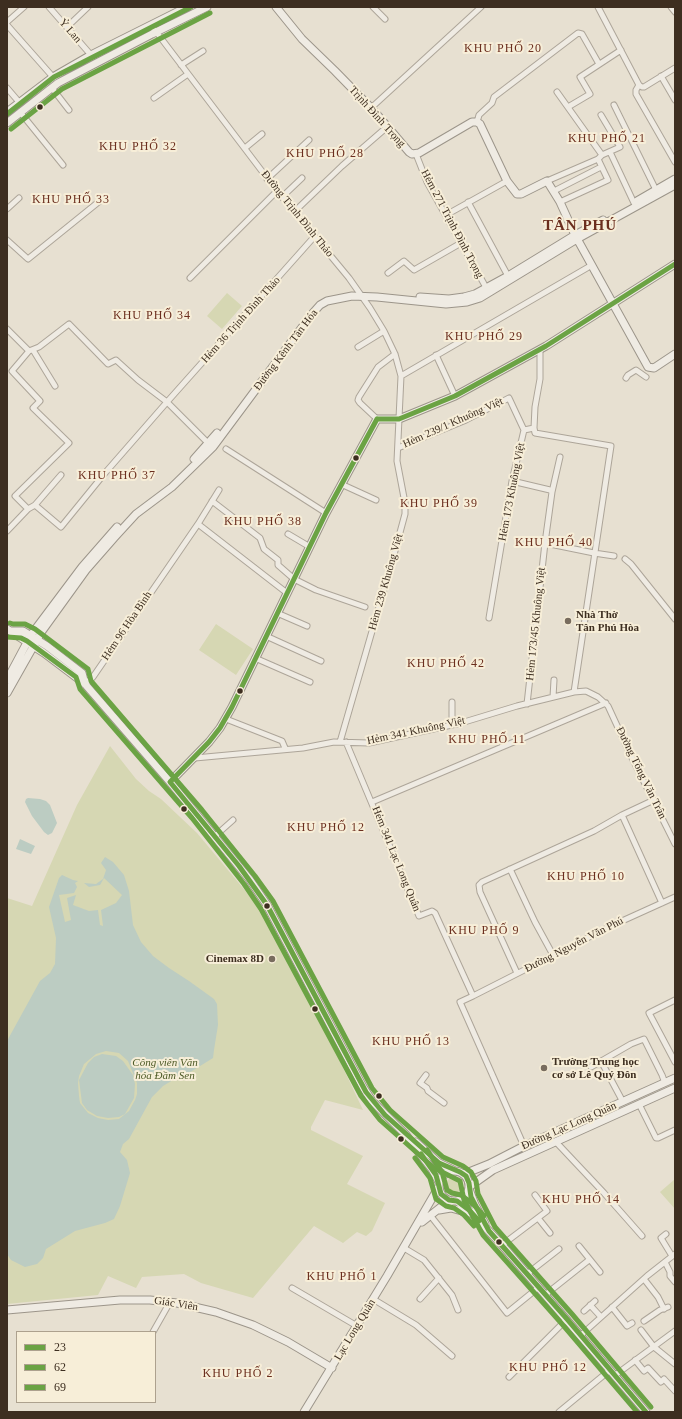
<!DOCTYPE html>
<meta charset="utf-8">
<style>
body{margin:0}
#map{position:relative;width:682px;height:1419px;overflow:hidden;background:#e7e0d1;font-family:"Times New Roman",serif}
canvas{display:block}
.frame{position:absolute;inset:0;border:8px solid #3d2e20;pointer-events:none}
.legend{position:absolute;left:16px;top:1331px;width:140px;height:72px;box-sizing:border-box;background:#f7eed8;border:1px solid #ada18e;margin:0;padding:5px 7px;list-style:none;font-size:12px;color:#3d2e20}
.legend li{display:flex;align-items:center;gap:8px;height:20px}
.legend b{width:20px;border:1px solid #ada18e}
</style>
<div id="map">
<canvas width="682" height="1419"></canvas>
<div class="frame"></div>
<ul class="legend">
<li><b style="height:5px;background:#6ba344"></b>23</li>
<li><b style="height:5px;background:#6ba344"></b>62</li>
<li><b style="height:5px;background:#6ba344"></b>69</li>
</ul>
</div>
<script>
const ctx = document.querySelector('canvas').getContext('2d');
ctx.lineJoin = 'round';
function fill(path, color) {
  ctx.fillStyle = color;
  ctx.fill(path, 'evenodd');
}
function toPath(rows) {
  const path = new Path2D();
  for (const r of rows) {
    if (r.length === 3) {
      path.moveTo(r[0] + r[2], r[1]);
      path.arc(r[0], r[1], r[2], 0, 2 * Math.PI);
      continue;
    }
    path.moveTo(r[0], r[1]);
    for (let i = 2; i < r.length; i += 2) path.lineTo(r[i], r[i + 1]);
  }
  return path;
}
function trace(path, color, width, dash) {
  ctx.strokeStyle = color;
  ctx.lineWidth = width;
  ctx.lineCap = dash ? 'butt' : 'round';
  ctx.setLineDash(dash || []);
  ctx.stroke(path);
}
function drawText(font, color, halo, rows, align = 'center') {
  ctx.font = font + ' "Times New Roman",serif';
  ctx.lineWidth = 4;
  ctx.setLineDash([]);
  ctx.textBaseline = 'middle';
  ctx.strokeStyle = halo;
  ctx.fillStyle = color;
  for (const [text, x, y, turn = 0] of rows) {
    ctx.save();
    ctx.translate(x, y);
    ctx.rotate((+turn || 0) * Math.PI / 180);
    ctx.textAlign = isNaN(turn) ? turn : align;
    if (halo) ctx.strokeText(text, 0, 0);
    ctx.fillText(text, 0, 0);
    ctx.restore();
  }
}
fill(toPath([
 [227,293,242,306,222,329,207,316],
 [216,624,253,649,236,675,199,650],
 [110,746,136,779,149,791,161,799,197,833,258,906,337,1055,363,1110,325,1100,311,1127,311,1130,363,1156,347,1184,385,1203,372,1231,366,1236,357,1232,343,1243,314,1226,253,1298,201,1283,184,1274,142,1277,136,1288,108,1276,98,1295,7,1304,7,898,32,906,77,805],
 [453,1186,8],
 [675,1179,675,1209,660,1192]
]), '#d6d7b3');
fill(toPath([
 [28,798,40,799,46,801,50,805,57,823,52,833,48,835,44,832,32,816,25,802,26,799],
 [20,839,35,846,31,854,16,849],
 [105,857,113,862,124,875,129,891,133,925,141,942,153,956,169,968,189,981,214,999,217,1004,218,1025,214,1050,213,1058,192,1071,173,1080,163,1086,152,1097,129,1139,123,1144,120,1152,127,1160,130,1173,120,1206,114,1219,105,1223,75,1231,46,1249,43,1258,37,1264,25,1267,11,1260,7,1254,7,1041,40,981,50,973,55,964,56,938,49,907,59,878,62,875,73,880,78,881,75,883,77,887,74,893,59,895,65,922,71,920,67,898,76,895,73,905,89,911,98,910,100,925,103,926,101,910,116,903,122,895,104,878,100,885,89,887,84,883,96,884,103,879,106,870,101,863],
 [106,1051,119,1053,128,1061,137,1083,137,1094,135,1100,129,1111,119,1119,108,1120,98,1118,88,1113,80,1103,79,1096,78,1083,79,1076,84,1064,96,1054],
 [102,1054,116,1056,123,1061,133,1075,135,1084,134,1098,125,1114,119,1117,108,1118,97,1116,87,1110,82,1103,79,1080,88,1063,94,1057]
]), '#bcccc2');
const street = toPath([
 [49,7,91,55],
 [373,7,385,19],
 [598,7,639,85,642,87,644,87,675,68],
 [671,7,675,12],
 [7,22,24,7],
 [7,25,53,77],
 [151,25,277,191,349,278,370,308,384,331,395,354,401,376,397,461,405,503,405,514,392,562,340,742],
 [67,27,88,7],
 [181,65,203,51],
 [661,76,675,100],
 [639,85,636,90,636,94,675,162],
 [7,88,19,102],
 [52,88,69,110],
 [557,92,602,155],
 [154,98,188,74],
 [614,105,656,190],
 [568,107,590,94,580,77,621,50],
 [371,108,481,7],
 [20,112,63,165],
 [477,122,479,115,492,103,494,97,578,33,582,34,599,64],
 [245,148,262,134],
 [610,152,634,203],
 [416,154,427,182,488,291],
 [267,179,309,140],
 [547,181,598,159,602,155,620,147,601,115],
 [554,191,601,167],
 [282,197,302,178],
 [468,202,508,276],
 [560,202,608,180,598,159],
 [7,209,19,198],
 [294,212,342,166,387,127],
 [446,215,507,181],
 [7,240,28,259,101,200],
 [388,273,404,261,414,270,461,243],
 [190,278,277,191],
 [7,329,29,351,39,347,69,324,108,364,116,360,138,380,167,402,209,444],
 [358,347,384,331],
 [33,350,55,386],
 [436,355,455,396],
 [401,376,592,265],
 [626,378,628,375,636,370,646,377],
 [377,419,360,403,358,400,359,397,378,367,395,354],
 [534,428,535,433,611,446,574,692],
 [524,430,534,428,535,407,540,379,540,349],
 [398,448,466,420,509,398,524,430],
 [226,449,326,513],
 [512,481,550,490,552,492,545,543,527,704],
 [341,484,376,500],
 [552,492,560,457],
 [212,501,260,538,264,549,278,560,278,565,294,579,316,590,365,607],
 [35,505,61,475],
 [28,509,15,496,69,443,33,408,40,401,12,371,29,351],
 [198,524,287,593],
 [7,531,28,509,35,505,61,527,105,473,167,402,314,237],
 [288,534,310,547],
 [545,543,594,553,614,556],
 [625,559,631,564,675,619],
 [277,613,307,626],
 [489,618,512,481,524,430],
 [266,636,321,661],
 [255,658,310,682],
 [85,684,93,677,198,524,219,490],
 [553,697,554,680],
 [226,719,282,741,285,748],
 [452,724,452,702],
 [346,742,419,916,432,911,435,913,473,996,460,1002,524,1146],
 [195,758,303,748,334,742,369,743,461,723,517,706,574,692,586,691,598,697,608,706,632,758,675,844],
 [372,802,606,703],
 [622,815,662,903],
 [215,836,233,820],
 [510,869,535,922,553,955],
 [517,973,480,892,479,885,482,882,594,831,622,815,654,800],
 [473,996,611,926,675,897],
 [675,1000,649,1013,675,1062],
 [601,1061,623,1102],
 [591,1067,631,1044,644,1039,662,1075,665,1083],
 [426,1075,420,1083,427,1088,428,1091,444,1103],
 [639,1104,656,1138,658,1138,675,1130],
 [556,1142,604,1193,642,1236],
 [430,1215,507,1313,539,1287],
 [538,1218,550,1233],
 [666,1234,661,1238,672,1256],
 [502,1245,547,1211,535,1195],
 [579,1246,600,1272],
 [404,1248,424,1260,452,1295,458,1310],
 [665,1262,670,1272,670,1276,675,1282],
 [527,1274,559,1249],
 [644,1279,658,1297,664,1309],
 [292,1288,357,1326],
 [545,1295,589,1260],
 [373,1299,416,1325,452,1356],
 [420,1299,439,1278],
 [590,1305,601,1317],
 [612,1307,627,1326,632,1323],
 [584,1311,595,1301],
 [644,1321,660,1310,668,1307],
 [641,1330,654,1347,675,1364],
 [153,1332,170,1302],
 [580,1336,647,1276,675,1254],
 [635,1360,644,1371,648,1368,661,1382,664,1379,675,1391],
 [614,1376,675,1331],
 [509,1377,567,1319],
 [559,1412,610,1370]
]);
const secondary = toPath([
 [276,7,302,39,335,71,374,111,409,152,412,154,419,153,472,122,477,122,480,124,507,181,517,194,521,194,547,181,560,202,575,235,648,367,654,368,675,354],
 [7,112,53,77,91,55,187,7],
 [7,123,58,83,152,34,207,7],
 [637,201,675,179],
 [420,297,449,299,464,297,475,294,508,276,575,235,603,220],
 [194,459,217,433],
 [7,629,44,653,85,684,170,782,250,880,267,905,363,1087,372,1101,406,1135,417,1150,432,1169,439,1182],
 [12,631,23,631,47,646,82,673,85,684],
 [7,680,31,635,82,567,117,527],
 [7,693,42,631,86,570,114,538,136,514,172,487,213,447,312,314,320,305,327,301,352,296,377,297,446,304,467,302,480,298,577,239,675,185],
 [170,782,209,742,220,728,232,707,326,513,377,419,399,419,455,396,546,346,675,264],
 [416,1142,439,1163,453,1170],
 [454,1186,15],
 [464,1174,489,1164,524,1146,675,1078],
 [469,1187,493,1170,675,1088],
 [469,1189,475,1205,485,1224],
 [457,1201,469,1210,502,1245,646,1412],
 [439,1210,451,1208,469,1213],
 [422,1222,441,1207,452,1201],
 [7,1310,120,1300,150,1300,177,1303,216,1312,253,1325,288,1342,332,1368],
 [304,1412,387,1276,438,1188]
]);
trace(street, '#ada599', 7);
trace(secondary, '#9c958a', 9);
trace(street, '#efebe3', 5);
trace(secondary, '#efebe3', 7);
trace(toPath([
 [377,419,399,419,455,396,546,346,675,264],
 [170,782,239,866,267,905,366,1092,385,1115,439,1163,460,1172,466,1176,469,1183,471,1197,489,1231,567,1319,646,1412],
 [170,782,209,742,220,728,232,707,326,513,377,419],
 [421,1154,436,1175,441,1194,449,1200,457,1201,469,1210,479,1221]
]), '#6ba344', 5);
trace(toPath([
 [11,129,62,89,210,13],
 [7,637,21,638,27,641,76,677,80,689,192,818,244,884,261,909,361,1096,380,1120,434,1168,460,1181,464,1200,483,1235,562,1324,637,1412],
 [415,1158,430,1178,436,1199,446,1206,454,1208,464,1215,474,1226]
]), '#6ba344', 5);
trace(toPath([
 [7,114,54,77,191,7],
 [10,623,13,624,25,624,35,629,88,669,91,681,202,810,255,876,273,901,372,1088,390,1110,443,1157,463,1166,471,1172,476,1181,478,1194,495,1227,572,1314,651,1407],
 [427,1150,442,1172,447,1190,452,1193,461,1195,474,1205,484,1216]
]), '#6ba344', 5);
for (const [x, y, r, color] of [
 [40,107,3.5,"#3d2e20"],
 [356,458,3.5,"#3d2e20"],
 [568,621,4,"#786c5e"],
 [240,691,3.5,"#3d2e20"],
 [184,809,3.5,"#3d2e20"],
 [267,906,3.5,"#3d2e20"],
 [272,959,4,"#786c5e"],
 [315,1009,3.5,"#3d2e20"],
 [544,1068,4,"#786c5e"],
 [379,1096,3.5,"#3d2e20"],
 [401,1139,3.5,"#3d2e20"],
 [499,1242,3.5,"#3d2e20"]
]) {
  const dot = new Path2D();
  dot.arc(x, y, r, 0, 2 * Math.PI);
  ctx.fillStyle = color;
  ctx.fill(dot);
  trace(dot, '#f7eed8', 1.5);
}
drawText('11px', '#3d2e20', '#f7eed8', [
 ["Ỷ Lan",70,31,49],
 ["Trịnh Đình Trọng",377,117,48],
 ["Đường Trịnh Đình Thảo",297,214,51],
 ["Hẻm 271 Trịnh Đình Trọng",452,224,62],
 ["Hẻm 36 Trịnh Đình Thảo",241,320,-48],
 ["Đường Kênh Tân Hóa",286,350,-53],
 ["Hẻm 239/1 Khuông Việt",453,423,-24],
 ["Hẻm 173 Khuông Việt",512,492,-79],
 ["Hẻm 239 Khuông Việt",386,582,-74],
 ["Hẻm 173/45 Khuông Việt",536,624,-84],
 ["Hẻm 96 Hòa Bình",127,626,-56],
 ["Hẻm 341 Khuông Việt",416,731,-12],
 ["Đường Tống Văn Trân",641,773,64],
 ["Hẻm 341 Lạc Long Quân",396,859,68],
 ["Đường Nguyễn Văn Phú",574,945,-27],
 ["Đường Lạc Long Quân",569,1126,-24],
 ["Giác Viên",176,1304,9],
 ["Lạc Long Quân",355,1330,-59]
]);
drawText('bold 11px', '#3d2e20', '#f7eed8', [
 ["Nhà Thờ",576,615],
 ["Tân Phú Hòa",576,628],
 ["Cinemax 8D",264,959,"right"],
 ["Trường Trung học",552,1062],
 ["cơ sở Lê Quý Đôn",552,1075]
], 'left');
drawText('italic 11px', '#4d5a26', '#f7eed8', [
 ["Công viên Văn",165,1063],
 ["hóa Đầm Sen",165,1076]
]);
ctx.letterSpacing = '1px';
drawText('12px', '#6b2e1e', '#f7eed8', [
 ["KHU PHỐ 20",503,49],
 ["KHU PHỐ 21",607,139],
 ["KHU PHỐ 32",138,147],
 ["KHU PHỐ 28",325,154],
 ["KHU PHỐ 33",71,200],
 ["KHU PHỐ 34",152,316],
 ["KHU PHỐ 29",484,337],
 ["KHU PHỐ 37",117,476],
 ["KHU PHỐ 39",439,504],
 ["KHU PHỐ 38",263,522],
 ["KHU PHỐ 40",554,543],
 ["KHU PHỐ 42",446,664],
 ["KHU PHỐ 11",487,740],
 ["KHU PHỐ 12",326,828],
 ["KHU PHỐ 10",586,877],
 ["KHU PHỐ 9",484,931],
 ["KHU PHỐ 13",411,1042],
 ["KHU PHỐ 14",581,1200],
 ["KHU PHỐ 1",342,1277],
 ["KHU PHỐ 12",548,1368],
 ["KHU PHỐ 2",238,1374]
]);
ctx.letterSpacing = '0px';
ctx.letterSpacing = '1px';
drawText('bold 15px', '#6b2e1e', '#f7eed8', [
 ["TÂN PHÚ",580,226]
]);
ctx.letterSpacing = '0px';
</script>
